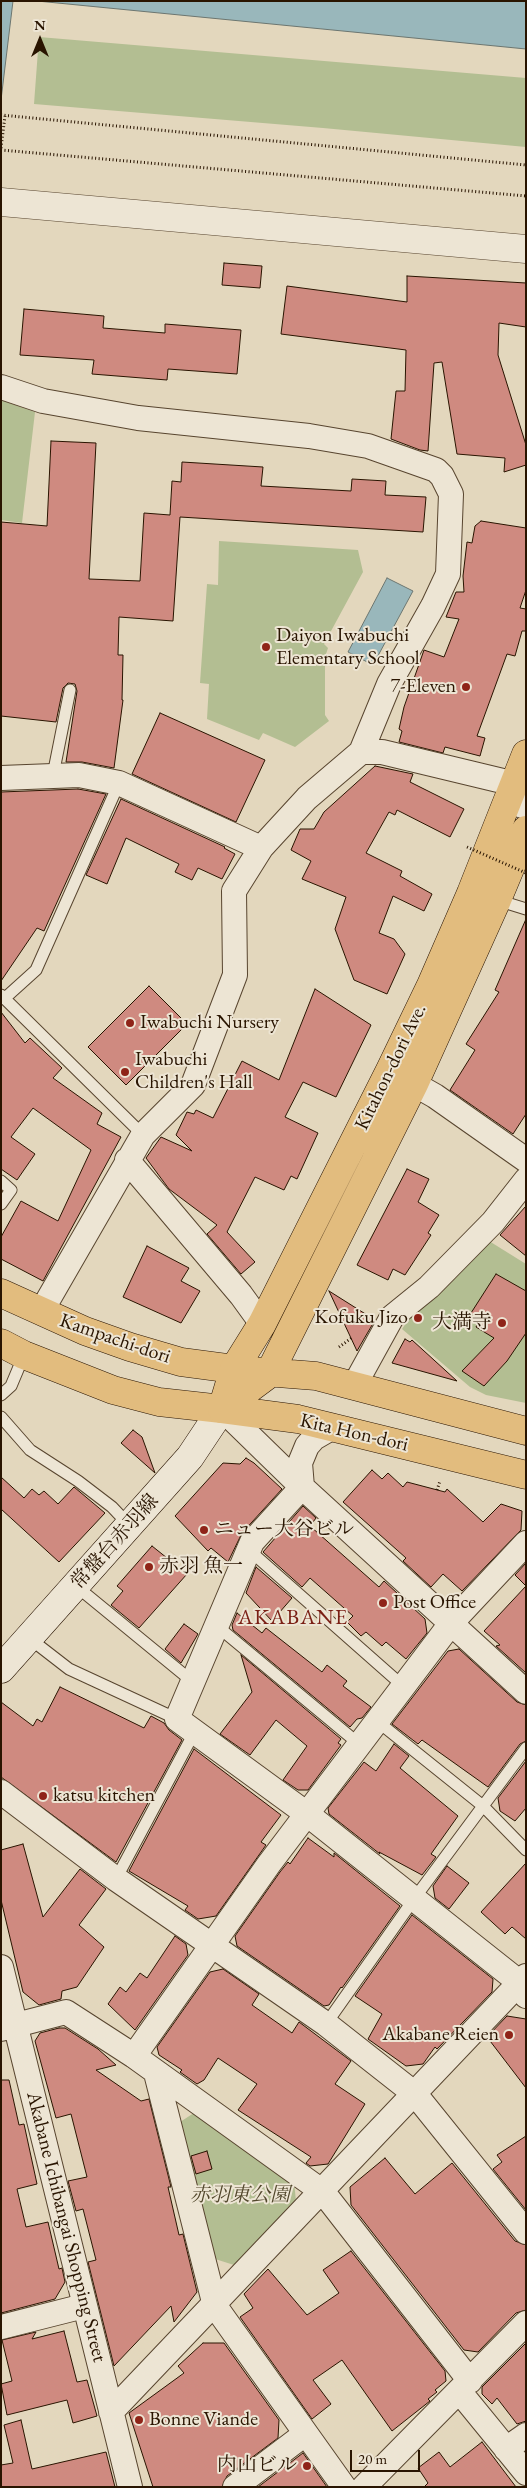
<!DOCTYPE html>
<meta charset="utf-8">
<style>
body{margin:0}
#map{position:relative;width:527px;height:2488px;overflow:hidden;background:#e3d7bd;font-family:"EB Garamond",serif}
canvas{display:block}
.frame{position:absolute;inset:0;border:2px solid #291400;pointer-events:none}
.north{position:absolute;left:15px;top:15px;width:50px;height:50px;-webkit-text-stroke:4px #ede5d4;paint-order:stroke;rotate:0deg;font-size:14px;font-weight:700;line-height:20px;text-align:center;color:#291400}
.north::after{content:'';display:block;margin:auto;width:18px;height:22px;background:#291400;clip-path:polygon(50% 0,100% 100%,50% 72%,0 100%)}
.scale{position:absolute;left:350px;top:2450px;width:70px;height:22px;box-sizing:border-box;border:2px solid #291400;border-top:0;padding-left:6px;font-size:15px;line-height:18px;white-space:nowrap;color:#291400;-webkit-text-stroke:4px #ede5d4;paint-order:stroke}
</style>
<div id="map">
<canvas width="527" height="2488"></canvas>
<div class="frame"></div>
<div class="north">N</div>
<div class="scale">20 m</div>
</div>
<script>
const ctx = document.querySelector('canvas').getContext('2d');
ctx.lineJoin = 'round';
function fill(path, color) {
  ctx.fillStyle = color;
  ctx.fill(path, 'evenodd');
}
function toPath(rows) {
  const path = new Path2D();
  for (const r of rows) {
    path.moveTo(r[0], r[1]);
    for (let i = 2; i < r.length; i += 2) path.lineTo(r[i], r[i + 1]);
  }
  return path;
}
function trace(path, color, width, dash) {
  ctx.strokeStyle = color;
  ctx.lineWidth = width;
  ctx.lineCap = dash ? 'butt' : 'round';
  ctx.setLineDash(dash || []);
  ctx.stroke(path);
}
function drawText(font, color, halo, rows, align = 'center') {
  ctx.font = font + ' "EB Garamond","Noto Serif JP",serif';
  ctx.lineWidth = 4;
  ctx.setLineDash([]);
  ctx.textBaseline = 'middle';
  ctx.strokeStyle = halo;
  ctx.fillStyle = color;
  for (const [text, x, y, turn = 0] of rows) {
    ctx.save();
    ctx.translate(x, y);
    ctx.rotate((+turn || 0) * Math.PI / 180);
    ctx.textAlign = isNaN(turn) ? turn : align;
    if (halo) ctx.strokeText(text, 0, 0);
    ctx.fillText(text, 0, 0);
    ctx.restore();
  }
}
fill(toPath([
 [39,37,526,78,526,147,323,128,34,104],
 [1,400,35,412,22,523,1,520],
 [219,541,358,550,363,572,324,644,328,648,325,657,325,715,329,721,295,747,263,733,259,740,207,719,209,684,200,683,207,584,218,585],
 [489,1241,526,1264,526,1403,486,1395,470,1387,402,1329,413,1313],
 [197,2111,294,2182,296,2201,234,2265,212,2258,177,2124]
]), '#b3be92');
const water = toPath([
 [1,1,13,1,1,100,1,1],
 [37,1,526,1,526,49,37,1],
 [387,578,413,591,373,665,348,652,387,578]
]);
fill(water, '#99b7bb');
trace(water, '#6c7670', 1);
const building = toPath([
 [224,263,262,266,260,288,222,285,224,263],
 [407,276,526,283,526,327,499,323,498,355,526,445,526,465,504,472,505,458,457,454,442,362,434,363,428,451,420,450,391,439,396,391,405,391,406,350,281,334,287,286,407,302,407,276],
 [24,309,104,316,103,328,165,333,165,324,241,330,237,374,168,369,167,380,92,374,94,360,20,355,24,309],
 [51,441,96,443,89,579,140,581,144,513,170,515,172,481,181,482,182,462,263,467,261,486,351,491,352,479,386,481,385,495,426,497,423,532,180,517,173,621,119,617,118,655,123,655,122,700,123,700,114,768,82,762,66,762,77,691,75,684,68,683,63,688,56,722,1,716,1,522,47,526,51,441],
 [481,521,526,528,526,590,520,608,526,609,526,631,522,631,515,656,507,654,477,736,485,738,480,756,445,747,443,753,399,742,402,731,399,729,404,707,424,650,444,657,459,619,446,617,456,592,464,592,463,576,467,542,472,543,475,526,481,521],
 [160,713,265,760,236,822,132,774,160,713],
 [375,766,413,774,410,782,464,809,450,837,397,810,395,815,389,812,366,853,402,871,400,876,432,894,424,911,393,896,379,933,394,939,405,954,387,994,354,980,335,929,346,897,302,879,311,861,291,850,300,829,314,829,324,812,375,766],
 [78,789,106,794,44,931,37,928,1,981,1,792,78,789],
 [121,799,225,847,224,848,235,854,222,879,198,868,192,880,175,872,179,864,126,838,107,884,86,875,121,799],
 [526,919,526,1114,513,1134,450,1090,475,1050,466,1044,499,992,495,990,526,919],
 [149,986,187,1024,126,1085,88,1047,149,986],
 [315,989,371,1025,336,1097,303,1082,285,1117,318,1133,297,1179,291,1176,284,1190,255,1177,227,1232,255,1262,241,1274,207,1234,217,1225,169,1189,146,1158,161,1137,192,1151,176,1135,187,1112,194,1114,196,1110,213,1118,242,1061,279,1080,315,989],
 [1,1012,25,1043,30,1038,62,1068,53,1078,102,1113,97,1124,121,1137,43,1281,1,1259,1,1237,21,1201,58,1221,91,1150,33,1108,11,1137,35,1154,17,1180,1,1169,1,1012],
 [407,1169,429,1179,418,1202,439,1215,428,1233,431,1235,405,1275,393,1269,388,1280,357,1265,407,1169],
 [526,1206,526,1256,500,1235,526,1206],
 [147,1246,189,1268,181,1281,200,1291,181,1323,123,1297,147,1246],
 [496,1274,526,1291,526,1333,507,1361,484,1386,462,1371,494,1338,476,1327,480,1319,471,1313,496,1274],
 [329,1291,375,1320,357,1351,329,1291],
 [405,1339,410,1342,412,1340,457,1381,392,1363,405,1339],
 [133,1430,142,1437,155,1473,121,1443,133,1430],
 [246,1458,254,1463,282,1489,242,1533,228,1562,211,1548,208,1551,175,1516,223,1463,240,1464,246,1458],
 [372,1470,382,1479,388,1473,403,1487,407,1482,445,1492,447,1489,483,1522,501,1504,522,1511,521,1530,462,1591,443,1574,431,1587,403,1561,406,1558,343,1502,372,1470],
 [1,1477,24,1498,32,1489,39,1495,44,1491,58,1504,74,1487,105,1513,59,1562,1,1509,1,1477],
 [303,1506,316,1518,310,1526,379,1587,384,1581,425,1619,427,1633,406,1659,386,1642,382,1646,366,1632,361,1636,347,1622,353,1616,310,1578,302,1587,263,1552,303,1506],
 [152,1546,187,1574,139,1628,111,1605,123,1591,117,1586,152,1546],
 [526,1563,526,1673,496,1646,500,1645,484,1631,526,1586,515,1575,526,1563],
 [256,1567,292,1598,272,1621,246,1593,256,1567],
 [237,1613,262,1633,266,1628,322,1672,327,1665,347,1681,343,1686,371,1707,362,1718,357,1719,350,1727,233,1630,232,1625,237,1613],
 [184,1624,198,1634,181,1663,165,1649,184,1624],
 [459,1649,517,1702,526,1705,526,1741,520,1744,488,1787,422,1740,418,1744,392,1724,448,1651,459,1649],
 [241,1655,341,1739,338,1743,341,1745,308,1790,298,1790,283,1780,307,1746,276,1720,250,1755,220,1734,252,1692,241,1655],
 [60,1687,144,1728,151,1716,164,1723,169,1730,182,1740,116,1862,1,1777,1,1702,33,1726,37,1719,42,1722,60,1687],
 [394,1744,409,1756,400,1768,458,1816,431,1854,436,1857,422,1875,379,1852,380,1854,329,1814,328,1808,364,1762,376,1771,394,1744],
 [194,1749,281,1815,261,1842,266,1845,216,1916,198,1919,185,1910,188,1906,129,1871,194,1749],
 [526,1761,526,1808,515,1821,500,1811,498,1798,526,1761],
 [308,1838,334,1857,334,1853,400,1906,342,1988,341,1987,329,2005,324,2006,237,1946,235,1936,280,1872,288,1862,290,1864,308,1838],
 [23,1844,43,1917,80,1869,106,1889,79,1925,104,1947,77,1987,62,1991,61,1999,39,2005,23,1992,1,1900,1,1850,23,1844],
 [526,1863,526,1939,512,1927,505,1934,481,1912,526,1863],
 [447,1866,469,1883,449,1909,435,1898,433,1886,447,1866],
 [412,1915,493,1979,492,1992,437,2049,435,2047,423,2064,406,2066,368,2039,382,2014,355,1996,412,1915],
 [175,1936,186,1944,188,1955,135,2030,108,2004,120,1987,126,1992,140,1973,147,1978,175,1936],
 [223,1969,259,1994,252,2005,292,2033,299,2022,351,2061,335,2084,365,2104,328,2164,310,2166,306,2163,311,2157,238,2110,257,2084,218,2058,204,2080,197,2084,180,2072,182,2070,159,2055,157,2047,210,1972,223,1969],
 [507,2016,526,2019,526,2088,487,2037,507,2016],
 [59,2028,65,2028,98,2049,116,2065,96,2070,141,2101,149,2099,171,2187,168,2187,179,2235,183,2234,197,2292,174,2322,171,2306,114,2366,88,2262,96,2260,83,2209,76,2211,68,2181,87,2177,71,2114,56,2118,35,2041,40,2033,59,2028],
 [1,2080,9,2080,19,2125,24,2124,37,2184,17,2189,26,2227,48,2222,59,2269,62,2268,65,2282,55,2299,1,2313,1,2080],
 [526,2136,526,2210,493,2169,502,2162,497,2155,526,2136],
 [207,2151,212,2169,196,2174,191,2156,207,2151],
 [385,2158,415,2194,452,2163,515,2241,526,2245,526,2310,516,2313,478,2352,464,2350,351,2205,350,2187,385,2158],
 [351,2251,445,2371,446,2381,435,2390,437,2392,428,2399,430,2401,392,2431,342,2360,313,2380,331,2404,312,2419,240,2317,253,2308,244,2294,268,2269,307,2315,339,2293,323,2270,351,2251],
 [64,2331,77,2382,87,2380,97,2416,73,2423,67,2400,7,2415,1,2384,12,2381,2,2340,36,2332,32,2339,64,2331],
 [203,2343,224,2343,279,2420,278,2438,227,2476,222,2487,153,2487,129,2413,184,2373,178,2366,203,2343],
 [526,2343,526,2421,517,2424,497,2398,492,2404,482,2394,482,2387,526,2343],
 [21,2420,32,2469,106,2452,115,2487,1,2487,1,2465,13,2463,4,2425,21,2420],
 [482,2442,516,2487,424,2487,428,2483,418,2468,439,2452,450,2467,482,2442],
 [303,2453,327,2487,258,2487,303,2453]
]);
fill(building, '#cf8a80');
trace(building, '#291400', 1);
const service = toPath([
 [53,775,70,690],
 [497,900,526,909],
 [1,995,143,1135],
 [5,998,36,970,119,783],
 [1,1181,11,1190,1,1204],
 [1,1395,11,1386,24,1355],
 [1,1417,30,1450,78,1481,112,1507,129,1525],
 [249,1550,403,1686],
 [76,1586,193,1682],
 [217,1626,359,1744],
 [29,1638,69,1669,177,1719],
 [377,1721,483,1806,526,1850],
 [116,1879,195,1731],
 [326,2024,414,1899,526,1748]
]);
const minor = toPath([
 [1,387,43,401,138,418,309,436,368,446,436,470,442,476,451,494,448,574,433,606,389,684,361,752,307,798,261,848,234,891,235,975,193,1085,143,1135,41,1312],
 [361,752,382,752,515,784],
 [1,778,79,775,119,783,261,848],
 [508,801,526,807],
 [398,1075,435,1096,526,1160],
 [127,1160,241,1295,262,1324],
 [354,1386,392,1317,429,1287,493,1222,526,1180],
 [222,1409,302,1487,526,1692],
 [333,1427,314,1438,307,1446,300,1463,302,1487,252,1542,177,1719,307,1814,519,1982,526,1996],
 [1,1792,116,1879,326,2024,415,2094,526,2232],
 [1,1967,130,2487],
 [1,2029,66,2012,134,2056,323,2192,470,2381],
 [134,2056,269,1864,452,1622,526,1543],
 [156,2073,215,2306,344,2487],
 [1,2327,84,2306],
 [459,2391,526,2473],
 [111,2412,526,1976],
 [506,2449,526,2435],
 [235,2487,305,2434],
 [364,2487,526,2323]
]);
const tertiary = toPath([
 [1,202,526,249]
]);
const secondary = toPath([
 [1,1669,190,1457,222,1409]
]);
const primary = toPath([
 [1,1293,85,1331,130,1347,181,1362,234,1369],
 [1,1343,24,1355,113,1390,159,1402,222,1409]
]);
const trunk = toPath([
 [252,1371,316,1376,526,1431],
 [222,1409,234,1369,262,1324,390,1070,431,985,471,893,526,754],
 [222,1409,269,1374,414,1084,497,900,526,830],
 [222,1409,298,1419,526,1475]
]);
trace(service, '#58452f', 13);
trace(minor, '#58452f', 26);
trace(tertiary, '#58452f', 29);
trace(secondary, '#291400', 29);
trace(primary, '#291400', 29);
trace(trunk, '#291400', 29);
trace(toPath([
 [1,115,526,165],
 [1,148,5,116],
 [1,150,526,196],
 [339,1347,353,1337],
 [437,1490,440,1481]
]), '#291400', 3, [1, 2.5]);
trace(service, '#ede5d4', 11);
trace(minor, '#ede5d4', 24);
trace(tertiary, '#ede5d4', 28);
trace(secondary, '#ede5d4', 28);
trace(primary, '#e2bc7e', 28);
trace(trunk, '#e2bc7e', 28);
trace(toPath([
 [467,847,526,873]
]), '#291400', 3, [1, 2.5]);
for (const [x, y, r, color] of [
 [266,647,5,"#8f2418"],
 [466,687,5,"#8f2418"],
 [130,1023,5,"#8f2418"],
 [125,1072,5,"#8f2418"],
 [418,1318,5,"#8f2418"],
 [502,1323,5,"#8f2418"],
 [204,1530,5,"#8f2418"],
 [149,1567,5,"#8f2418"],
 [383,1603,5,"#8f2418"],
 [43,1796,5,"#8f2418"],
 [509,2035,5,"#8f2418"],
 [139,2420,5,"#8f2418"],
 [307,2466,5,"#8f2418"]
]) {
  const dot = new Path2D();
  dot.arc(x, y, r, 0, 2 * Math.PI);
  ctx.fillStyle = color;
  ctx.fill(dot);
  trace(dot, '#ede5d4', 2);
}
drawText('20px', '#291400', '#ede5d4', [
 ["Daiyon Iwabuchi",276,636],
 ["Elementary School",276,659],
 ["7-Eleven",456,687,"right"],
 ["Iwabuchi Nursery",140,1023],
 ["Iwabuchi",135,1060],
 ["Children's Hall",135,1083],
 ["Kofuku Jizo",408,1318,"right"],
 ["大満寺",492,1323,"right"],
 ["ニュー大谷ビル",214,1530],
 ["赤羽 魚一",159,1567],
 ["Post Office",393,1603],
 ["katsu kitchen",53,1796],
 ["Akabane Reien",499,2035,"right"],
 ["Bonne Viande",149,2420],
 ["内山ビル",297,2466,"right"]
], 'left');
drawText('20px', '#291400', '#ede5d4', [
 ["Kitahon-dori Ave.",391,1067,-64],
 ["Kampachi-dori",115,1339,19],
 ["Kita Hon-dori",354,1433,13],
 ["常盤台赤羽線",115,1542,-48],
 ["Akabane Ichibangai Shopping Street",66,2227,76]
]);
drawText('italic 20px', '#52472c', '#ede5d4', [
 ["赤羽東公園",240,2196]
]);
ctx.letterSpacing = '1px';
drawText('22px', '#7a1f14', '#ede5d4', [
 ["AKABANE",293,1618]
]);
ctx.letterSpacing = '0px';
</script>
